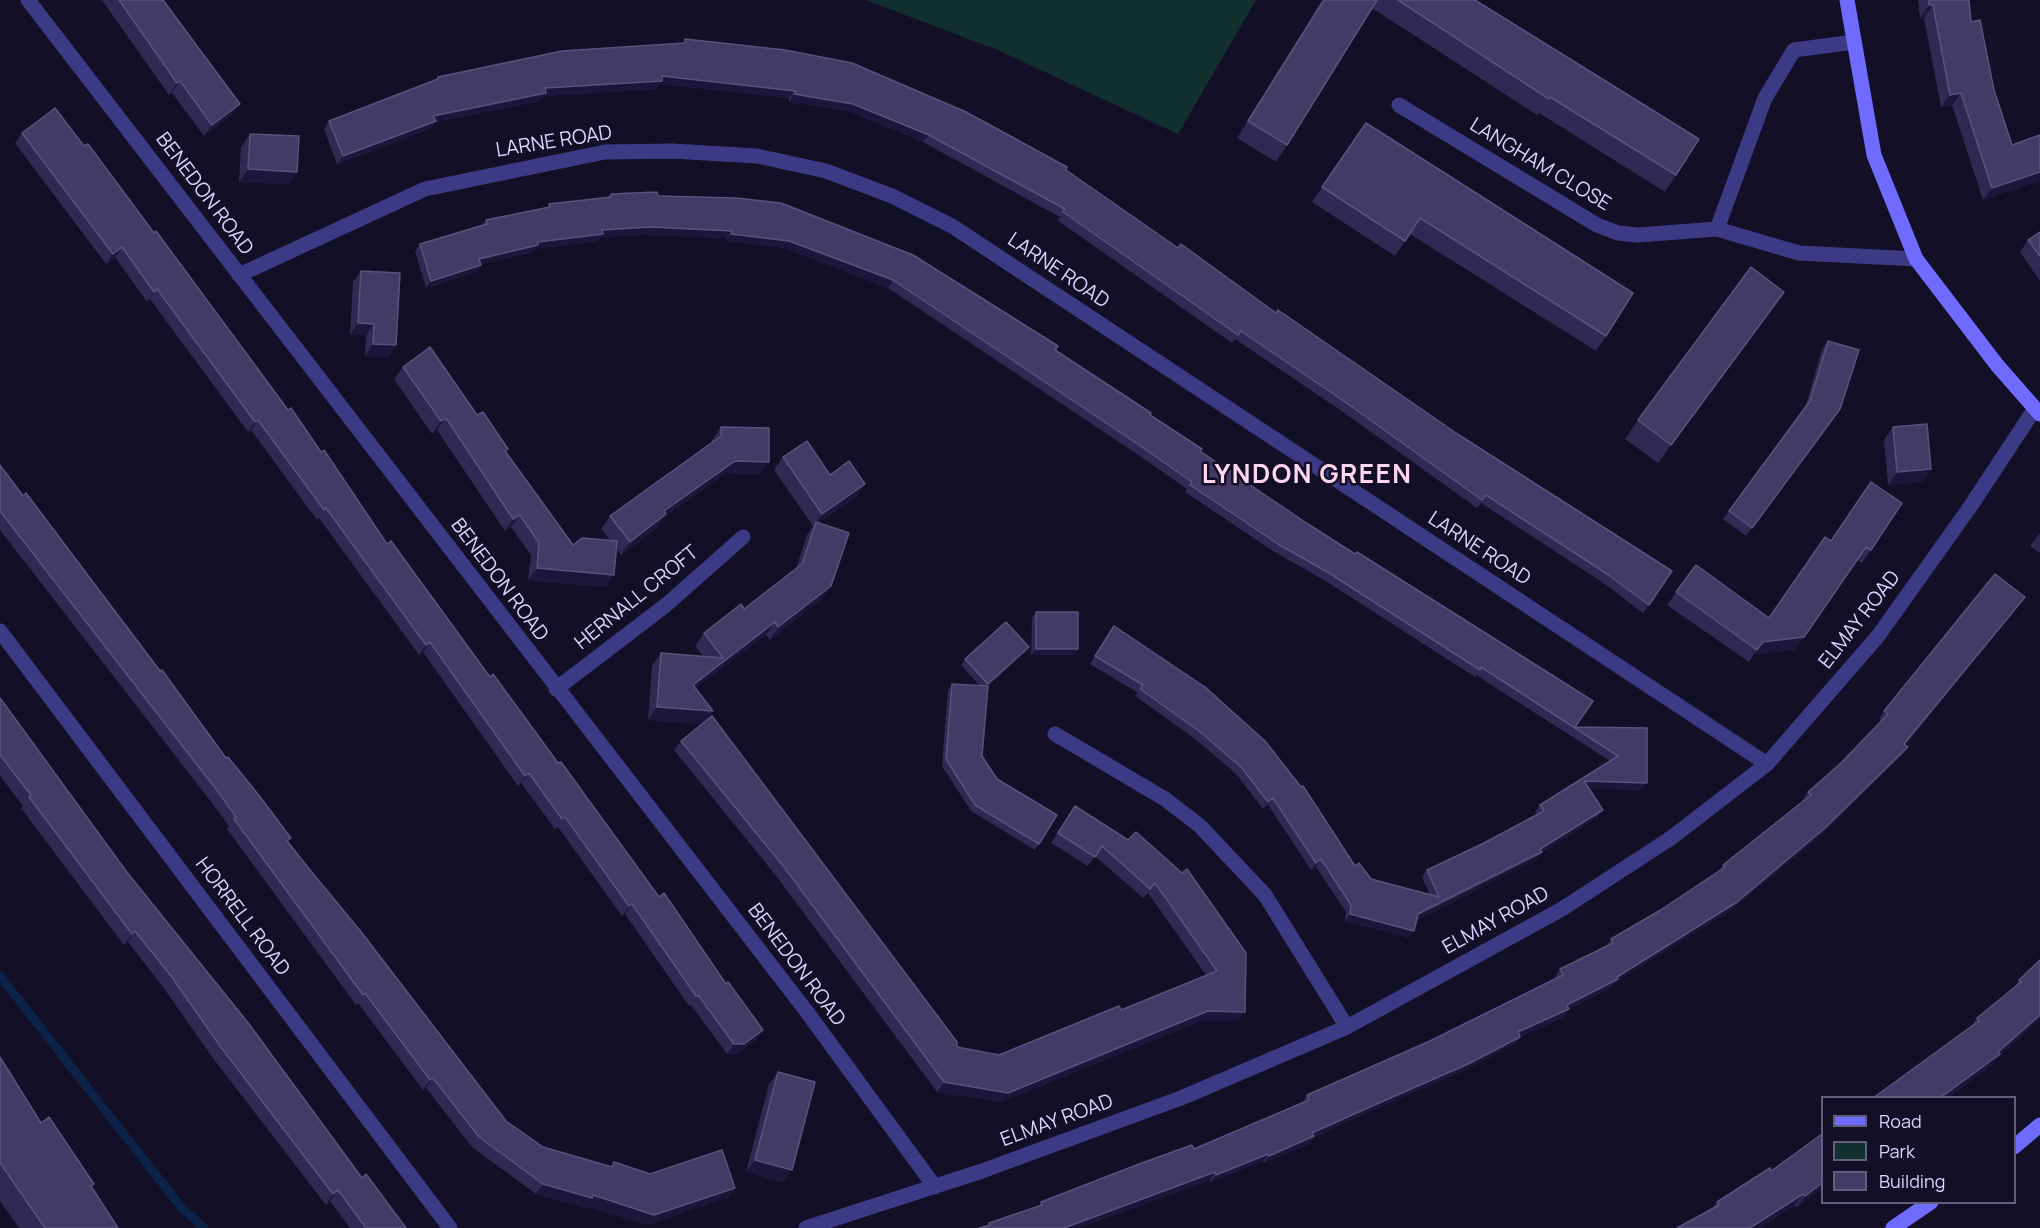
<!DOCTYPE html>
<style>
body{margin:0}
#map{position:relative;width:2040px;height:1228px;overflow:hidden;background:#130f26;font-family:Manrope,sans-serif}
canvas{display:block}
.legend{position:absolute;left:1821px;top:1096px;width:195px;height:108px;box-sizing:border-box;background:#130f26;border:2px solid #625e7d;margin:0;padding:8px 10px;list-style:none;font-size:18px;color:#d9d4ff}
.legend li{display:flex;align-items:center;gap:12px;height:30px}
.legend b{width:30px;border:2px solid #625e7d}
</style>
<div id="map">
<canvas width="2040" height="1228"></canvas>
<ul class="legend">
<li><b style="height:8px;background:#6f6bff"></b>Road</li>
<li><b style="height:16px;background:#12302f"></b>Park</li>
<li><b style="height:16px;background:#433a66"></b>Building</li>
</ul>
</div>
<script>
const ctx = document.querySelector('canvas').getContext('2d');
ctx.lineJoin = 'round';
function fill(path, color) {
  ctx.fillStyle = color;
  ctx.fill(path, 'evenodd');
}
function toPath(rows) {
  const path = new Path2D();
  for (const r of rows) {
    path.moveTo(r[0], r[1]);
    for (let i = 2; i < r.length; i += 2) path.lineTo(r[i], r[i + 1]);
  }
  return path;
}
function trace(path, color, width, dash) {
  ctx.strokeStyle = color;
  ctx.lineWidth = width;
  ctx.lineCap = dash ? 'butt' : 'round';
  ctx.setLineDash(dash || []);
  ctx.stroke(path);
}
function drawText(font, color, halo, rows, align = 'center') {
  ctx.font = font + ' Manrope,sans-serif';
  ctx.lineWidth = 5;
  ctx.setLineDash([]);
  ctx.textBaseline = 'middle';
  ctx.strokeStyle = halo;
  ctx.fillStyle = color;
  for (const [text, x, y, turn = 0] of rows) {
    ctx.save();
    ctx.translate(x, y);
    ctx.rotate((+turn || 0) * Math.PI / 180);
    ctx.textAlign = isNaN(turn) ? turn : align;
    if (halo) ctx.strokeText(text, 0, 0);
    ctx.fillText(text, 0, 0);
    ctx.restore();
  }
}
fill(toPath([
 [866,0,1256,0,1178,134,1000,51]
]), '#12302f');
trace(toPath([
 [0,976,181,1207,204,1228]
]), '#0c2248', 9);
trace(toPath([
 [28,0,807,1012,935,1187],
 [1399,105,1597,225,1618,233,1638,235,1717,229,1799,253,1916,259],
 [1717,229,1765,98,1794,50,1854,42],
 [239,275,425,189,605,152,672,151,757,156,826,171,892,196,952,226,1767,764],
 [0,631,450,1228],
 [556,689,666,605,743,537],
 [1055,734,1165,799,1200,826,1265,895,1347,1027],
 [806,1228,982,1171,1181,1098,1347,1027,1562,909,1671,838,1767,764,1878,636,1970,507,2034,410]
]), '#3d3a85', 15);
trace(toPath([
 [1847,0,1874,155,1916,259,1997,365,2040,414],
 [2014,1147,2040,1125],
 [1893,1228,1931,1202]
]), '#6f6bff', 15);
fill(toPath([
 [102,0,163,0,232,115,204,136,172,93,169,95],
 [1322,0,1475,0,1676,175,1665,192,1539,113,1537,115,1372,8,1287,145,1276,162,1237,138],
 [1918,0,1969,0,1971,22,2012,145,2040,135,1983,200,1952,105,1941,107,1924,18,1920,18],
 [685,39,1066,170,1178,248,1459,435,1672,571,1643,613,1602,582,1481,503,1477,508,1343,412,1235,339,1232,343,1057,220,1060,217,923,142,848,111,789,102,789,98,660,84,657,89,544,96,541,101,435,122,430,129,337,164,324,129,329,121,435,81,438,77,683,43],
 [1366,123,1606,336,1596,351,1410,234,1395,256,1312,202],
 [22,133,84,146,154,233,288,410,321,452,387,544,490,677,756,1040,737,1054,727,1054,691,1005,689,1006,625,914,622,916,558,827,555,829,521,783,518,786,423,652,419,655,319,518,317,520,251,430,248,432,150,299,147,302,115,257,106,264,15,143],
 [250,134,289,184,239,182,241,147],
 [611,194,736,198,1055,350,1200,451,1575,727,1647,728,1642,790,1589,788,1598,817,1542,852,1537,859,1417,920,1409,938,1345,921,1346,912,1316,867,1311,870,1268,805,1263,809,1236,774,1194,738,1135,696,1138,693,1090,664,1114,626,1355,866,1371,879,1430,895,1422,877,1427,870,1484,843,1537,814,1535,812,1540,805,1610,761,1476,675,1475,677,1324,580,1273,551,1185,492,1187,489,1137,454,888,288,784,248,726,241,727,238,645,235,601,237,598,241,535,249,533,252,481,264,476,272,426,288,415,251,420,244,482,225,486,220,548,207,549,204,608,197],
 [2040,232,2040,281,2020,252,2028,240],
 [361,271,396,345,388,357,365,356,366,335,350,335,353,282],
 [1784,292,1658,463,1625,439,1638,420],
 [1828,341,1840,409,1746,536,1723,519,1805,408,1822,349],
 [403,367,477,415,506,452,573,545,611,541,601,529,610,516,712,442,712,440,721,427,769,462,760,474,726,473,664,517,658,527,621,555,616,548,606,587,528,580,531,555,511,527,505,531,437,430,432,434,394,379],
 [1893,427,1922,482,1888,485,1884,440],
 [783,457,830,475,865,484,856,497,818,523,822,599,770,640,766,635,695,688,713,711,704,723,957,1047,999,1055,1121,1010,1206,975,1148,893,1143,898,1095,856,1088,866,1051,843,1075,806,1128,840,1182,873,1238,1021,1201,1021,1001,1102,937,1092,777,877,674,750,681,741,703,724,648,720,652,666,661,653,703,656,695,646,704,633,744,609,796,569,807,535,813,526,774,470],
 [0,465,226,758,306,865,506,1121,543,1147,611,1167,614,1162,650,1174,735,1188,728,1197,647,1225,587,1206,585,1208,536,1194,472,1147,426,1088,423,1090,358,1003,356,1005,227,829,229,826,212,803,0,530],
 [1862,494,1871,550,1862,563,1857,560,1795,650,1754,654,1749,662,1667,605,1696,565,1769,618,1831,541],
 [2040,533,2040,553,2030,546],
 [2019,605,1905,745,1908,747,1902,755,1820,836,1731,910,1617,981,1613,986,1569,1009,1564,1017,1520,1037,1515,1044,1463,1071,1357,1117,1313,1138,1309,1144,1264,1163,1263,1161,1211,1182,1210,1180,1079,1228,979,1228,987,1226,989,1223,1039,1206,1041,1202,1194,1149,1302,1103,1307,1095,1430,1041,1556,979,1555,977,1560,969,1606,946,1611,939,1659,911,1719,871,1723,865,1804,801,1803,799,1808,792,1841,763,1881,721,1879,719,1884,711],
 [1036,612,1078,649,1073,655,1031,655,1032,618],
 [1029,647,1024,653,988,686,982,756,1039,844,1035,850,971,811,942,766,948,690,952,684,980,686,961,665,965,659],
 [0,698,126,871,362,1178,406,1228,350,1228,330,1201,326,1205,212,1057,163,987,128,942,124,945,21,808,23,806,0,776],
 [2040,960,2040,1019,1999,1056,1992,1065,1947,1098,1873,1098,1971,1026,1977,1018,2014,988,2019,980],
 [0,1057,41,1123,94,1184,92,1187,118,1228,19,1228,0,1201],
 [778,1072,792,1170,783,1182,746,1172,769,1084],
 [1771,1171,1822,1188,1797,1207,1795,1205,1760,1228,1677,1228,1713,1208,1717,1202]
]), '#312854');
fill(toPath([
 [1929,5,1933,5,1924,18,1920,18],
 [662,76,795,91,789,98,660,84,657,89,544,96,541,101,435,122,430,129,337,164,343,156,433,116,545,88],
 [180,81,172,93,169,95,177,83],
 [1961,93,1952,105,1941,107,1950,95],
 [794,94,853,104,929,135,923,142,848,111,789,102],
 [240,104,232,115,204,136,212,125],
 [248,169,297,172,289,184,239,182],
 [2040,172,2040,181,1983,200,1992,188],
 [650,227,732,231,727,238,645,235,601,237,598,241,535,249,533,252,474,266,479,259,538,242,602,230],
 [731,234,789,241,893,280,888,288,784,248,726,241],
 [122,247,115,257,106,264,113,254],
 [481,265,476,272,426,288,431,281],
 [157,289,150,299,147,302,154,292],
 [1784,292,1771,311,1658,463,1671,445],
 [358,323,374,324,366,335,350,335],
 [373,344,396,345,388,357,365,356],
 [446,418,437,430,432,434,441,421],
 [258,420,251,430,248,432,255,422],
 [735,461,769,462,760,474,726,473,664,517,658,527,621,555,630,542,664,511],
 [1931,469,1922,482,1888,485,1897,472],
 [865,484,856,497,815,525,822,514],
 [520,515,511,527,505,531,513,519],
 [537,568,614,575,606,587,528,580],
 [831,586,822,599,770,640,778,627],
 [2025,597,2019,605,1899,752,1904,744],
 [775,622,766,635,684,697,693,685],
 [1804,637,1795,650,1754,654,1763,642],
 [430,642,423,652,419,655,426,645],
 [1029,647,1024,653,984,690,988,684],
 [1036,649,1078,649,1073,655,1031,655],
 [657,707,713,711,704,724,648,720],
 [1908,747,1902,755,1820,836,1731,910,1617,981,1613,986,1562,1012,1567,1005,1617,977],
 [529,773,521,783,518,786,525,776],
 [1584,781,1647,783,1642,790,1579,788],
 [1273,798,1268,805,1263,809,1268,802],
 [1603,810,1598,817,1541,852,1542,852,1537,859,1413,922,1418,914,1540,849],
 [1321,859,1316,867,1311,870,1316,863],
 [632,904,625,914,622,916,629,906],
 [1350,914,1414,931,1409,938,1345,921],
 [135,931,128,942,124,945,132,934],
 [1569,1009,1564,1017,1513,1040,1518,1032],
 [1208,1011,1245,1012,1238,1021,1201,1021,1001,1102,937,1092,944,1082],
 [2040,1015,2040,1019,1999,1056,1992,1065,1947,1098,1940,1098,1998,1052],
 [763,1030,756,1040,737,1054,727,1054,734,1044],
 [1520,1037,1515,1044,1463,1071,1357,1117,1313,1138,1309,1144,1264,1163,1269,1156,1312,1133],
 [433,1078,426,1088,423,1090,430,1080],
 [1268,1154,1263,1161,1211,1182,1216,1175],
 [755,1160,792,1170,783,1182,746,1172],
 [1215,1172,1210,1180,1079,1228,1064,1228],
 [1822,1183,1822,1188,1797,1207,1805,1196],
 [543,1184,593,1195,735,1188,728,1197,647,1225,587,1206,585,1208,536,1194],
 [338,1190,330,1201,326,1205,333,1194],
 [1803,1194,1795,1205,1760,1228,1750,1228]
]), '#1d163a');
const building = toPath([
 [119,0,163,0,240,104,212,125,180,81,177,83,119,0],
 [1324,0,1377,0,1287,145,1248,121,1324,0],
 [1398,0,1475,0,1699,139,1676,175,1550,97,1549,99,1398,0],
 [1929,0,1969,0,1971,22,1980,20,1994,90,2012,145,2040,135,2040,172,1992,188,1961,93,1950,95,1933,5,1929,5,1929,0],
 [685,39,785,50,852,63,966,112,1067,167,1066,170,1178,248,1181,244,1276,313,1278,310,1459,435,1672,571,1649,605,1607,574,1486,495,1482,500,1348,404,1241,331,1238,335,1063,212,1065,209,929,135,853,104,794,94,795,91,662,76,662,81,545,88,546,93,433,116,436,121,343,156,329,121,438,79,438,77,562,51,685,43,685,39],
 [55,108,84,146,88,144,154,233,156,231,288,410,291,408,321,452,324,450,387,544,391,541,490,677,493,674,558,763,561,762,659,897,664,893,726,984,728,982,763,1030,744,1044,734,1044,698,995,696,996,632,904,629,906,565,817,562,819,529,773,525,776,430,642,426,645,326,508,324,510,258,420,255,422,157,289,154,292,122,247,113,254,22,133,55,108],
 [1366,123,1633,293,1606,336,1420,218,1405,241,1322,187,1366,123],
 [250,134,299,136,297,172,248,169,250,134],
 [657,192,658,196,736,198,781,203,913,255,1058,346,1055,350,1151,413,1150,415,1202,449,1200,451,1308,524,1355,554,1357,552,1593,701,1575,727,1647,728,1647,783,1584,781,1603,810,1540,849,1542,852,1418,914,1414,931,1350,914,1351,905,1321,859,1316,863,1273,798,1268,802,1241,767,1199,731,1140,689,1143,685,1095,656,1114,626,1205,687,1265,741,1301,787,1303,786,1355,866,1359,863,1371,879,1439,897,1427,870,1484,843,1544,811,1540,805,1618,756,1481,667,1480,670,1329,573,1278,544,1190,485,1192,482,1142,447,893,280,789,241,731,234,732,231,650,227,602,230,603,234,538,242,538,245,479,259,481,265,431,281,420,244,487,224,486,220,550,207,549,204,611,197,611,194,657,192],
 [2040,232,2040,256,2028,240,2040,232],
 [1751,267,1784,292,1671,445,1638,420,1751,267],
 [361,271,400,273,396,345,373,344,374,324,358,323,361,271],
 [1828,341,1859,350,1840,409,1752,528,1729,511,1810,401,1828,341],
 [430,347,477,415,483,412,508,449,505,451,573,545,582,538,617,541,614,575,537,568,539,543,520,515,513,519,446,418,441,421,403,367,430,347],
 [1927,424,1931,469,1897,472,1893,427,1927,424],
 [721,427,769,428,769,462,735,461,664,511,666,514,630,542,610,516,721,436,721,427],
 [807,441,830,475,849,461,865,484,822,514,783,457,807,441],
 [0,465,23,496,26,493,160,671,162,670,226,758,228,757,261,798,291,838,287,841,306,865,362,933,506,1121,543,1147,612,1167,614,1162,650,1174,722,1150,735,1188,654,1215,593,1195,592,1198,543,1184,479,1137,433,1078,430,1080,365,993,363,995,234,819,236,817,219,793,0,511,0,465],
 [1871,482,1902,503,1871,550,1866,547,1804,637,1763,642,1757,650,1676,592,1696,565,1769,618,1825,537,1831,541,1871,482],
 [816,522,849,533,831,586,778,627,775,622,693,685,713,711,657,707,661,653,723,658,704,633,741,604,744,609,802,564,816,522],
 [1995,574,2025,597,1904,744,1908,747,1825,828,1737,902,1617,977,1618,979,1567,1005,1569,1009,1518,1032,1520,1037,1468,1064,1363,1110,1312,1133,1314,1136,1269,1156,1268,1154,1216,1175,1215,1172,1064,1228,979,1228,990,1225,989,1223,1042,1205,1041,1202,1139,1164,1192,1145,1194,1149,1309,1100,1307,1095,1430,1041,1563,975,1560,969,1613,943,1611,939,1659,911,1725,867,1723,865,1811,795,1808,792,1841,763,1888,714,1884,711,1995,574],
 [1036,612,1078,612,1078,649,1036,649,1036,612],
 [1006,622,1029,647,988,684,965,659,1006,622],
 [952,684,988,686,982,756,997,779,1057,815,1039,844,975,805,946,759,952,684],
 [0,698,126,871,249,1024,362,1178,366,1174,406,1228,366,1228,338,1190,333,1194,220,1046,171,976,135,931,132,934,29,797,31,795,0,755,0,698],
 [712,716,957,1042,957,1047,999,1055,1119,1006,1121,1010,1217,971,1155,883,1150,889,1102,846,1095,857,1058,833,1075,806,1128,840,1136,832,1182,873,1187,869,1246,953,1245,1012,1208,1011,1008,1093,944,1082,784,867,681,741,712,716],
 [2040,960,2040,1015,1998,1052,2000,1054,1940,1098,1873,1098,1979,1021,1977,1018,2021,982,2019,980,2040,960],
 [0,1057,41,1123,49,1117,94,1184,91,1186,118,1228,45,1228,0,1163,0,1057],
 [778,1072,815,1082,792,1170,755,1160,778,1072],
 [1822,1134,1822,1183,1805,1196,1803,1194,1750,1228,1677,1228,1719,1205,1717,1202,1770,1168,1771,1171,1822,1134]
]);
fill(building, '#433a66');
trace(building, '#5a527e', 1.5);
drawText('20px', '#d9d4ff', '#130f26', [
 ["LARNE ROAD",554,142,-9],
 ["LANGHAM CLOSE",1540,165,31],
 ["BENEDON ROAD",204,194,53],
 ["LARNE ROAD",1058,271,34],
 ["LARNE ROAD",1479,549,33],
 ["BENEDON ROAD",499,580,53],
 ["HERNALL CROFT",637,598,-39],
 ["ELMAY ROAD",1860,620,-52],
 ["HORRELL ROAD",242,917,53],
 ["ELMAY ROAD",1496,921,-29],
 ["BENEDON ROAD",796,965,53],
 ["ELMAY ROAD",1057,1121,-20]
]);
ctx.letterSpacing = '1.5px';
drawText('bold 26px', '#ffd6f0', '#130f26', [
 ["LYNDON GREEN",1307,476]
]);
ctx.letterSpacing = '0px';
</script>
